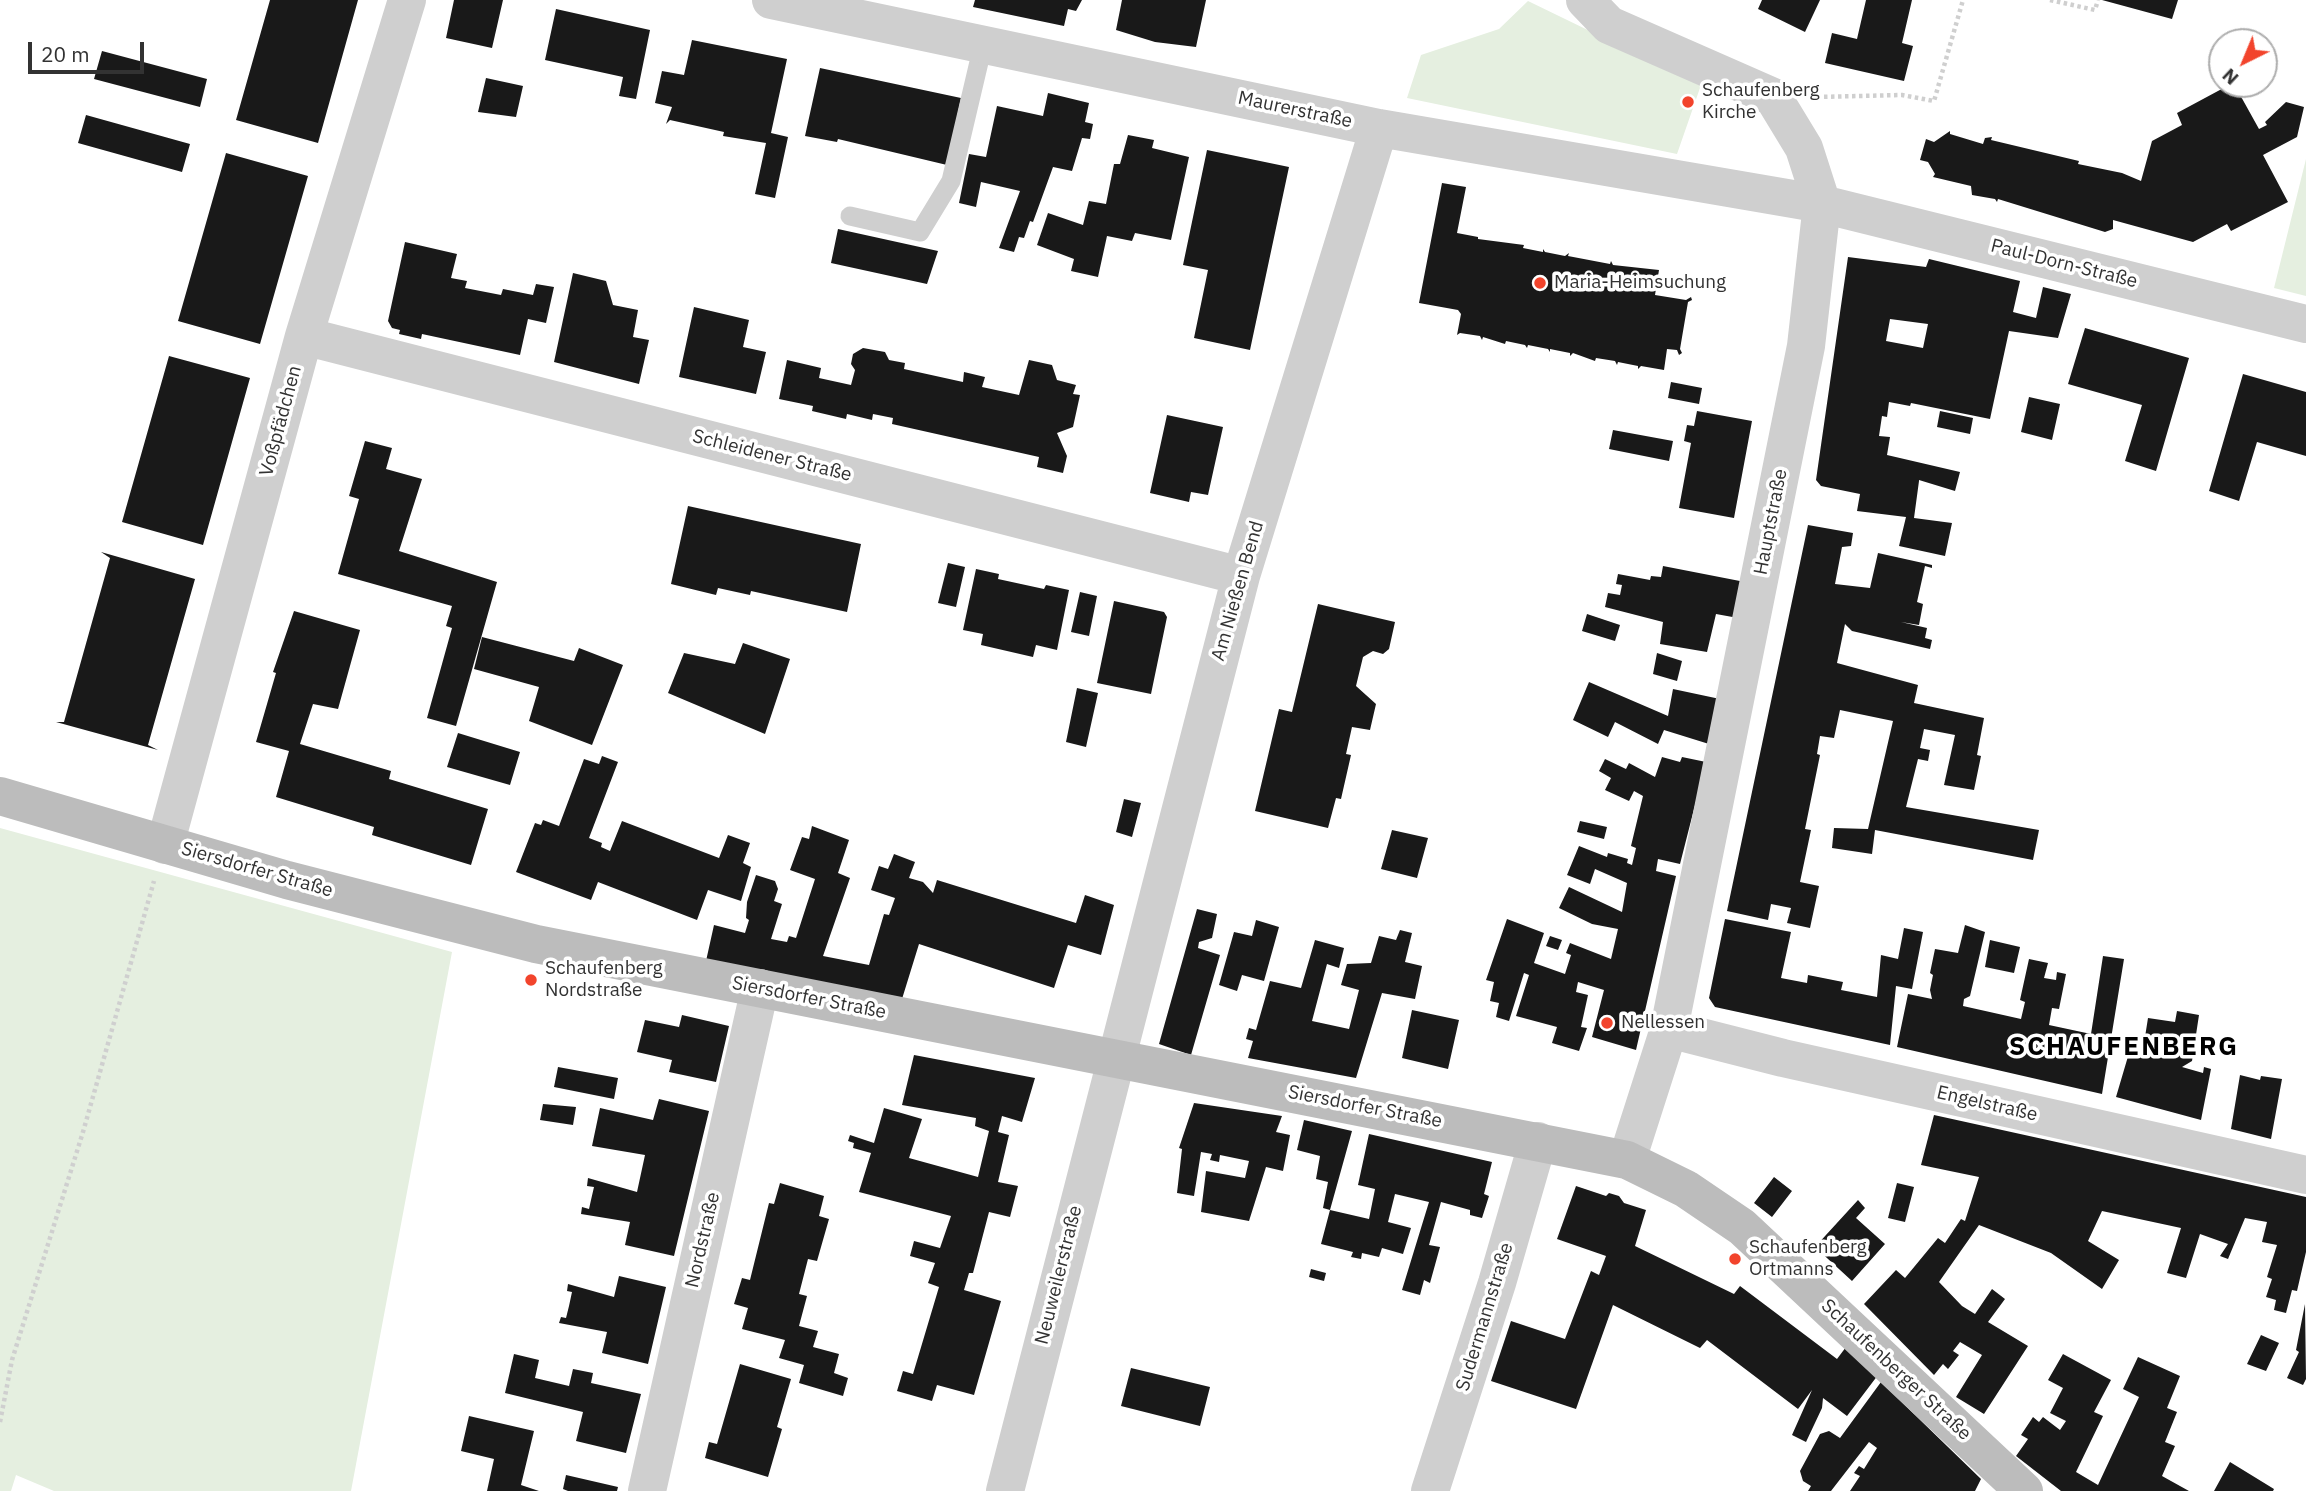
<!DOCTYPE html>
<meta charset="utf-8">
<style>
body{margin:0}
#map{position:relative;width:2306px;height:1491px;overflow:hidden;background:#fff;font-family:"IBM Plex Sans",sans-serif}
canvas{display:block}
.north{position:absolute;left:2208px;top:28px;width:70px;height:70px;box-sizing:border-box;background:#fff;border:2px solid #adadad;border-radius:50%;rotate:223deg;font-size:19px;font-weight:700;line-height:28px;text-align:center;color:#323232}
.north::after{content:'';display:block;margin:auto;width:24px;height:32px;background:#f2442c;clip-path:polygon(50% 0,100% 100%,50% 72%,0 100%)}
.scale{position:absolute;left:28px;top:42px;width:116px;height:32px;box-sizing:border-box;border:4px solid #323232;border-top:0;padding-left:9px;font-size:21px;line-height:24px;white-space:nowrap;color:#323232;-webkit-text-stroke:5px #fff;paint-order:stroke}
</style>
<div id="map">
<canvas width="2306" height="1491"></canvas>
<div class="north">N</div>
<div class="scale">20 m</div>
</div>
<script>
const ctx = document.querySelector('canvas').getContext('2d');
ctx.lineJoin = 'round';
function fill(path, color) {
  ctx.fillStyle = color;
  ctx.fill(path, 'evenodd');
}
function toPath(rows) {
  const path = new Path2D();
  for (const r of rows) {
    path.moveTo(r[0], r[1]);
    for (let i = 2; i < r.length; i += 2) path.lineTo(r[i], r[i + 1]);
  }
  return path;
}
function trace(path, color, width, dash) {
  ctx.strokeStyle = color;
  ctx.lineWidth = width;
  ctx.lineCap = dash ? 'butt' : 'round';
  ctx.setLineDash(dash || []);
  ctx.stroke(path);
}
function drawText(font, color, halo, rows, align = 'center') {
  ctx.font = font + ' "IBM Plex Sans",sans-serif';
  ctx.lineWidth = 7;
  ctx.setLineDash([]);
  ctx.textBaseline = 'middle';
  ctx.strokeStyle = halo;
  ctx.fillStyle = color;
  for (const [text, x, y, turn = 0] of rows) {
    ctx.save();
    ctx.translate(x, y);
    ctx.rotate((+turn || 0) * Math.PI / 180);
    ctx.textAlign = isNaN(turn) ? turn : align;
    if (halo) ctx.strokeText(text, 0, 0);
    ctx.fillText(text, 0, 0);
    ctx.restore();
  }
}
fill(toPath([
 [1528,1,1701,85,1677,154,1407,98,1421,55,1499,29],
 [2306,159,2306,296,2274,288],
 [0,828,452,952,351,1491,54,1491,16,1475,11,1491,0,1491]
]), '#e5efe0');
fill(toPath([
 [270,0,358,0,318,143,236,120],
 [454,0,503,0,492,48,446,38],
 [975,0,1082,0,1076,11,1068,9,1064,26,973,7],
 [1122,0,1206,0,1196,47,1155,42,1116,30],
 [1762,0,1820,0,1805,32,1758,9],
 [1866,0,1912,0,1902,43,1913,46,1904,81,1825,63,1832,33,1857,39],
 [2102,0,2178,0,2172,19],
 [556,9,650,30,636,99,619,96,623,77,545,60],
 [692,40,787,59,771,133,788,137,775,198,755,194,766,143,723,136,724,132,670,120,666,124,672,107,655,103,662,71,684,75],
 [102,51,207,79,200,107,94,79],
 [820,68,961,98,947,165,838,139,837,142,805,136],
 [486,78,523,86,516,117,478,112],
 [2231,84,2234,84,2259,129,2267,125,2265,122,2286,102,2304,107,2297,137,2263,155,2288,202,2231,231,2227,224,2193,242,2113,220,2113,229,2105,232,1998,199,1997,202,1995,199,1972,195,1971,186,1933,177,1935,174,1928,162,1920,160,1926,139,1934,142,1950,131,1950,134,1983,144,1985,138,1992,137,1991,140,2079,161,2078,164,2122,173,2141,181,2152,141,2182,125,2177,113],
 [1048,93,1089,103,1085,122,1093,124,1090,139,1082,138,1072,171,1053,167,1033,222,1030,221,1024,238,1019,237,1014,252,999,248,1020,191,981,182,976,207,959,203,969,154,986,157,997,106,1043,116],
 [86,115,190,144,182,172,78,143],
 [1128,135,1154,140,1152,148,1189,157,1171,240,1135,233,1132,241,1107,236,1098,277,1071,271,1074,259,1037,245,1048,213,1083,225,1089,201,1106,204,1114,164,1120,164],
 [1207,150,1289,167,1250,350,1194,338,1208,270,1183,265],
 [226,153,308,176,260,344,178,321],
 [1442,183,1466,187,1457,233,1478,237,1478,239,1524,245,1523,248,1543,252,1543,249,1545,252,1565,256,1569,253,1568,256,1610,264,1611,261,1613,265,1659,270,1655,295,1686,300,1691,297,1692,300,1688,302,1680,349,1682,353,1679,355,1677,350,1667,349,1664,370,1641,366,1638,369,1638,366,1618,362,1617,365,1615,361,1596,358,1595,361,1573,353,1570,356,1570,353,1550,349,1550,352,1548,349,1528,345,1527,348,1525,345,1506,341,1505,344,1483,337,1482,340,1480,336,1460,333,1457,335,1461,314,1458,310,1419,303],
 [838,229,938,251,927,284,831,263],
 [405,242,457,254,451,278,467,281,465,288,501,295,503,289,533,295,536,284,554,287,546,323,528,319,520,355,422,334,421,339,399,334,400,330,392,328,388,321],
 [1848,257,1926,267,1929,259,2020,281,2013,312,2036,318,2043,287,2071,294,2058,338,2009,331,1990,419,1911,403,1910,406,1889,402,1887,417,1882,416,1879,436,1890,437,1887,455,1960,472,1955,491,1919,480,1919,481,1914,518,1952,523,1945,556,1899,546,1906,517,1857,511,1860,494,1821,486,1816,480],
 [1890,319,1928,324,1923,348,1886,341],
 [573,273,606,281,613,305,638,310,633,337,649,340,639,384,554,362],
 [694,307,749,320,743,347,766,352,756,394,679,377],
 [2085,328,2189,358,2156,471,2125,461,2142,405,2068,384],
 [863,348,885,352,889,360,905,363,904,369,963,382,964,372,985,377,982,387,1019,395,1029,360,1052,365,1057,380,1076,385,1073,394,1080,395,1073,427,1057,433,1067,456,1063,473,1037,467,1039,457,892,424,893,418,873,414,872,420,847,414,846,419,812,411,813,406,779,399,787,360,821,368,819,378,851,385,855,370,851,364,853,354],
 [169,356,250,378,203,545,122,522],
 [2243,374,2306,392,2306,456,2257,442,2239,501,2209,491],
 [1671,382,1702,388,1699,404,1668,398],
 [2029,397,2060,404,2052,440,2021,432],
 [1697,411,1752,421,1734,518,1679,508,1691,443,1684,441,1687,425,1694,426],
 [1940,411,1973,418,1970,434,1937,427],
 [1167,415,1223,427,1208,495,1191,492,1189,502,1150,493],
 [1613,430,1673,441,1669,461,1609,449],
 [365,441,392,448,386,469,422,479,399,551,497,582,456,726,427,718,452,628,446,626,452,606,338,574,359,499,349,496],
 [688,506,861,544,847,612,751,591,750,595,718,588,716,595,671,584],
 [1808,525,1853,533,1851,546,1842,547,1835,584,1870,588,1878,553,1932,565,1932,568,1925,566,1917,602,1923,604,1919,625,1901,622,1927,628,1925,638,1932,640,1930,649,1852,631,1845,624,1837,663,1918,685,1914,703,1984,718,1977,755,1981,756,1974,790,1944,785,1955,735,1924,729,1920,748,1930,750,1928,761,1918,759,1906,807,2039,830,2033,860,1875,830,1872,854,1832,848,1834,828,1868,829,1893,721,1840,710,1834,738,1820,736,1817,754,1820,755,1805,829,1811,830,1800,882,1819,886,1810,928,1787,923,1791,908,1771,904,1768,920,1727,911],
 [101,552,195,579,148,745,158,750,56,722,64,722,110,558],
 [948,563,965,567,956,607,938,603],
 [1663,566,1745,582,1738,618,1716,614,1707,652,1660,644,1663,622,1605,607,1608,593,1620,595,1622,585,1616,584,1618,574,1650,580,1651,576,1661,577],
 [976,569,999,574,998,579,1044,589,1046,585,1069,590,1057,650,1036,645,1033,657,981,645,983,634,963,630],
 [1080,592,1097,596,1089,636,1071,632],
 [1114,601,1164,612,1167,617,1151,694,1097,683],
 [1318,604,1395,622,1389,649,1383,654,1373,651,1363,657,1356,686,1376,704,1370,730,1352,727,1346,754,1351,755,1341,799,1336,798,1328,828,1255,811,1279,709,1292,712],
 [294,611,360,630,338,709,313,704,300,744,391,771,389,779,488,809,471,865,372,835,374,827,276,797,289,751,256,742,276,673,273,672],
 [1587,614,1620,625,1615,641,1582,631],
 [482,637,574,661,579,648,623,665,592,745,529,721,539,687,474,669],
 [743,643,790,659,765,734,668,693,684,653,735,664],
 [1657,653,1682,661,1677,681,1653,674],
 [1589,682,1668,716,1673,689,1720,699,1709,744,1664,730,1658,744,1615,722,1608,737,1573,720],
 [1077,688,1098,693,1086,747,1066,742],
 [458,733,520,752,510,785,447,767],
 [602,756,618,762,589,838,602,843,601,847,610,851,622,821,719,858,728,835,750,843,743,863,751,867,741,901,708,890,697,920,598,882,591,900,516,872,535,823,541,825,543,820,559,826,584,759,599,764],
 [1662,757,1680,762,1682,757,1706,762,1680,864,1658,859,1656,871,1676,876,1636,1050,1592,1037,1604,990,1578,982,1576,992,1588,995,1581,1027,1587,1028,1579,1051,1552,1043,1557,1027,1516,1016,1529,975,1524,973,1509,1021,1496,1017,1499,1003,1490,1001,1494,982,1486,980,1507,919,1544,933,1534,963,1565,974,1571,955,1566,953,1570,943,1611,959,1618,929,1592,924,1559,908,1569,887,1622,912,1627,883,1595,869,1590,884,1567,875,1579,846,1607,857,1608,853,1628,859,1627,863,1632,865,1636,848,1631,846,1643,796,1634,791,1629,801,1605,790,1611,778,1599,771,1605,759,1626,769,1629,763,1655,777],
 [1124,799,1141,803,1132,837,1116,832],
 [1580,821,1607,827,1604,839,1577,832],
 [812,826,849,840,838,873,850,878,823,956,869,965,884,914,889,915,895,898,871,890,879,866,888,869,894,854,915,862,909,878,923,882,933,893,937,880,1076,923,1085,895,1114,905,1101,955,1068,945,1054,988,919,944,902,999,706,961,714,925,745,933,749,920,746,918,747,902,756,875,775,881,778,889,774,901,782,904,771,939,787,942,789,936,796,938,815,879,790,870,802,837,809,839],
 [1392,830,1428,838,1417,878,1381,869],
 [1197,909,1217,914,1212,938,1199,942,1198,948,1220,955,1191,1055,1159,1044],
 [1725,919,1791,932,1781,978,1807,983,1808,975,1843,982,1841,990,1877,997,1881,955,1898,959,1904,928,1923,932,1912,989,1896,986,1890,1045,1715,1007,1709,998],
 [1256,920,1279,927,1264,981,1242,975,1237,991,1219,985,1234,932,1252,936],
 [1965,925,1985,932,1970,996,1964,999,1963,1006,2021,1019,2025,1002,2020,1000,2029,959,2048,963,2044,978,2056,980,2057,972,2066,974,2059,1009,2052,1008,2049,1025,2091,1034,2103,956,2124,959,2102,1094,1897,1047,1908,994,1932,999,1930,990,1933,975,1930,973,1935,949,1958,953],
 [1400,930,1412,933,1405,962,1422,966,1415,999,1382,993,1356,1078,1248,1058,1253,1041,1246,1039,1249,1028,1256,1030,1270,981,1301,988,1315,940,1344,948,1339,968,1327,964,1312,1021,1349,1029,1359,990,1341,985,1347,964,1371,963,1379,936,1396,940],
 [1550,936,1562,940,1558,950,1546,946],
 [1990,940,2020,947,2014,973,1985,967],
 [1412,1010,1459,1020,1448,1069,1402,1058],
 [2177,1011,2199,1015,2192,1061,2182,1067,2203,1073,2204,1067,2211,1069,2201,1120,2116,1097,2129,1053,2142,1056,2148,1018,2175,1022],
 [682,1015,729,1026,716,1082,669,1072,672,1060,637,1052,645,1020,679,1027],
 [914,1055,1035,1078,1022,1122,1002,1116,998,1132,1009,1135,998,1182,1018,1186,1010,1217,989,1212,973,1273,969,1273,964,1290,1001,1301,974,1395,937,1385,932,1401,897,1391,903,1371,913,1374,939,1287,928,1283,935,1263,910,1256,914,1241,940,1248,951,1216,859,1192,871,1153,853,1148,854,1143,848,1141,850,1135,874,1143,884,1108,922,1119,909,1158,978,1177,989,1131,975,1126,976,1118,902,1105],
 [558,1067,618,1078,614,1099,554,1087],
 [2240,1075,2260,1080,2261,1076,2282,1079,2271,1139,2231,1129],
 [659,1099,709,1111,674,1256,625,1245,630,1222,581,1214,582,1207,589,1209,591,1200,594,1187,587,1186,588,1178,637,1192,645,1155,592,1146,600,1108,653,1120],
 [1194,1103,1282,1116,1276,1132,1290,1135,1283,1171,1266,1167,1249,1221,1201,1212,1206,1171,1245,1178,1249,1161,1220,1155,1219,1162,1210,1160,1212,1154,1201,1152,1194,1196,1177,1193,1182,1149,1179,1148],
 [543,1104,576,1107,573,1125,540,1120],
 [1934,1115,2306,1197,2306,1252,2297,1291,2292,1290,2286,1313,2274,1310,2276,1300,2266,1297,2272,1279,2267,1277,2277,1245,2262,1242,2267,1222,2245,1218,2228,1259,2220,1256,2228,1244,2200,1234,2186,1278,2167,1273,2181,1228,2102,1211,2088,1241,2119,1260,2102,1289,2051,1253,1979,1225,1939,1282,1962,1306,1975,1314,1992,1289,2005,1299,1988,1322,2028,1346,1984,1414,1956,1397,1982,1355,1960,1342,1953,1351,1959,1355,1948,1369,1943,1364,1934,1375,1864,1304,1896,1270,1905,1278,1938,1238,1945,1243,1961,1219,1965,1221,1979,1177,1921,1165],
 [1304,1120,1352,1131,1330,1210,1369,1219,1375,1189,1358,1185,1369,1134,1492,1162,1484,1194,1489,1196,1482,1218,1470,1215,1470,1210,1441,1202,1429,1245,1440,1247,1430,1283,1424,1280,1420,1295,1402,1290,1429,1202,1395,1194,1388,1222,1411,1228,1403,1254,1382,1248,1379,1257,1362,1253,1361,1259,1351,1257,1353,1252,1321,1244,1330,1210,1323,1208,1328,1182,1316,1179,1320,1156,1297,1150],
 [1774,1177,1792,1191,1772,1217,1754,1203],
 [780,1183,824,1196,819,1216,829,1219,817,1261,808,1259,799,1294,807,1296,799,1326,818,1331,813,1347,839,1354,834,1373,848,1378,843,1396,799,1383,804,1365,779,1358,785,1340,742,1329,748,1308,734,1304,742,1278,750,1280,769,1203,774,1204],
 [1897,1183,1914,1187,1905,1222,1888,1218],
 [1576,1186,1606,1196,1609,1193,1619,1196,1624,1203,1646,1210,1635,1246,1734,1294,1740,1286,1837,1359,1849,1343,1878,1375,1847,1416,1823,1398,1822,1408,1806,1442,1792,1435,1812,1390,1798,1409,1707,1340,1700,1348,1613,1305,1576,1409,1491,1381,1511,1321,1565,1339,1591,1271,1599,1275,1606,1256,1557,1239],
 [1858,1200,1865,1208,1856,1218,1885,1244,1852,1281,1815,1247],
 [1311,1269,1326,1273,1324,1281,1309,1277],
 [619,1276,666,1287,648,1364,602,1353,607,1332,559,1323,561,1317,566,1318,569,1306,572,1292,567,1291,568,1284,614,1297],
 [2305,1304,2306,1379,2303,1385,2287,1378,2299,1352,2296,1350],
 [2261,1335,2279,1343,2266,1371,2247,1364],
 [514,1354,539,1360,535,1378,569,1386,573,1369,593,1373,591,1383,641,1394,626,1453,576,1441,583,1412,505,1393],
 [2063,1354,2111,1380,2094,1412,2103,1416,2076,1472,2098,1485,2139,1397,2123,1389,2138,1357,2180,1376,2167,1408,2177,1412,2165,1442,2175,1446,2162,1476,2189,1491,2061,1491,2016,1456,2028,1439,2021,1435,2033,1417,2039,1422,2043,1417,2060,1430,2066,1421,2050,1413,2063,1388,2048,1380],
 [740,1364,791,1379,777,1427,782,1429,768,1477,705,1458,709,1442,717,1444],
 [1131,1368,1210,1387,1200,1426,1121,1406],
 [1881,1382,1981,1479,1975,1491,1850,1491,1860,1476,1854,1473,1859,1466,1864,1469,1877,1448,1869,1442,1831,1491,1808,1491,1811,1486,1803,1481,1800,1471,1820,1434,1829,1431,1840,1438],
 [469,1416,534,1431,521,1485,539,1491,487,1491,494,1459,461,1451],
 [2230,1462,2274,1489,2273,1491,2214,1491],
 [566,1475,618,1487,617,1491,568,1491,563,1489]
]), '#191919');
trace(toPath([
 [2050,0,2095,10,2098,0],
 [1817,97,1902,95,1934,101,1963,0],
 [0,1422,12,1360,83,1132,154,881]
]), '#cfcfcf', 4.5, [3.5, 3.5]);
trace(toPath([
 [850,216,920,232,951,181,983,45]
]), '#cfcfcf', 19);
trace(toPath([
 [771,0,1379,128,1822,204,2306,324],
 [1585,0,1609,25,1773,97,1804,148,1822,204,1806,346,1669,1029,1627,1160],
 [304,336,1241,576],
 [165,845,304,336,407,0],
 [1669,1029,1783,1058,2306,1175],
 [647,1491,760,988],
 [1005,1491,1241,576,1379,128],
 [1430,1491,1497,1283,1538,1141]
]), '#cfcfcf', 38);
trace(toPath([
 [0,796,287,880,536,944,1627,1160,1686,1189,1742,1227,2024,1491]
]), '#bcbcbc', 38);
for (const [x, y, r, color] of [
 [1688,102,7,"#f2442c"],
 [1540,283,7,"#f2442c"],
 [531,980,7,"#f2442c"],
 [1607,1023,7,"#f2442c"],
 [1735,1259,7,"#f2442c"]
]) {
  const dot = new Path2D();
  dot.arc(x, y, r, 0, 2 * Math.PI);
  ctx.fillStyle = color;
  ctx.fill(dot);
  trace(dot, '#fff', 2.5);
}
drawText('19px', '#323232', '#fff', [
 ["Schaufenberg",1702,91],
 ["Kirche",1702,113],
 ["Maria-Heimsuchung",1554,283],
 ["Schaufenberg",545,969],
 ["Nordstraße",545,991],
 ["Nellessen",1621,1023],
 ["Schaufenberg",1749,1248],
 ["Ortmanns",1749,1270]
], 'left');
drawText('19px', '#323232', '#fff', [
 ["Maurerstraße",1295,110,12],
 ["Paul-Dorn-Straße",2064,264,14],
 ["Voßpfädchen",281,421,-75],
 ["Schleidener Straße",772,456,14],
 ["Hauptstraße",1771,522,-79],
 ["Am Nießen Bend",1238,591,-74],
 ["Siersdorfer Straße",257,870,16],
 ["Siersdorfer Straße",809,998,11],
 ["Engelstraße",1987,1104,13],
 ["Siersdorfer Straße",1365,1107,11],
 ["Nordstraße",703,1240,-77],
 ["Neuweilerstraße",1059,1275,-76],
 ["Sudermannstraße",1485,1317,-73],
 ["Schaufenberger Straße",1896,1370,43]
]);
ctx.letterSpacing = '2px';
drawText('bold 26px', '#000', '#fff', [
 ["SCHAUFENBERG",2124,1047]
]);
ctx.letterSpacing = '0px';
</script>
